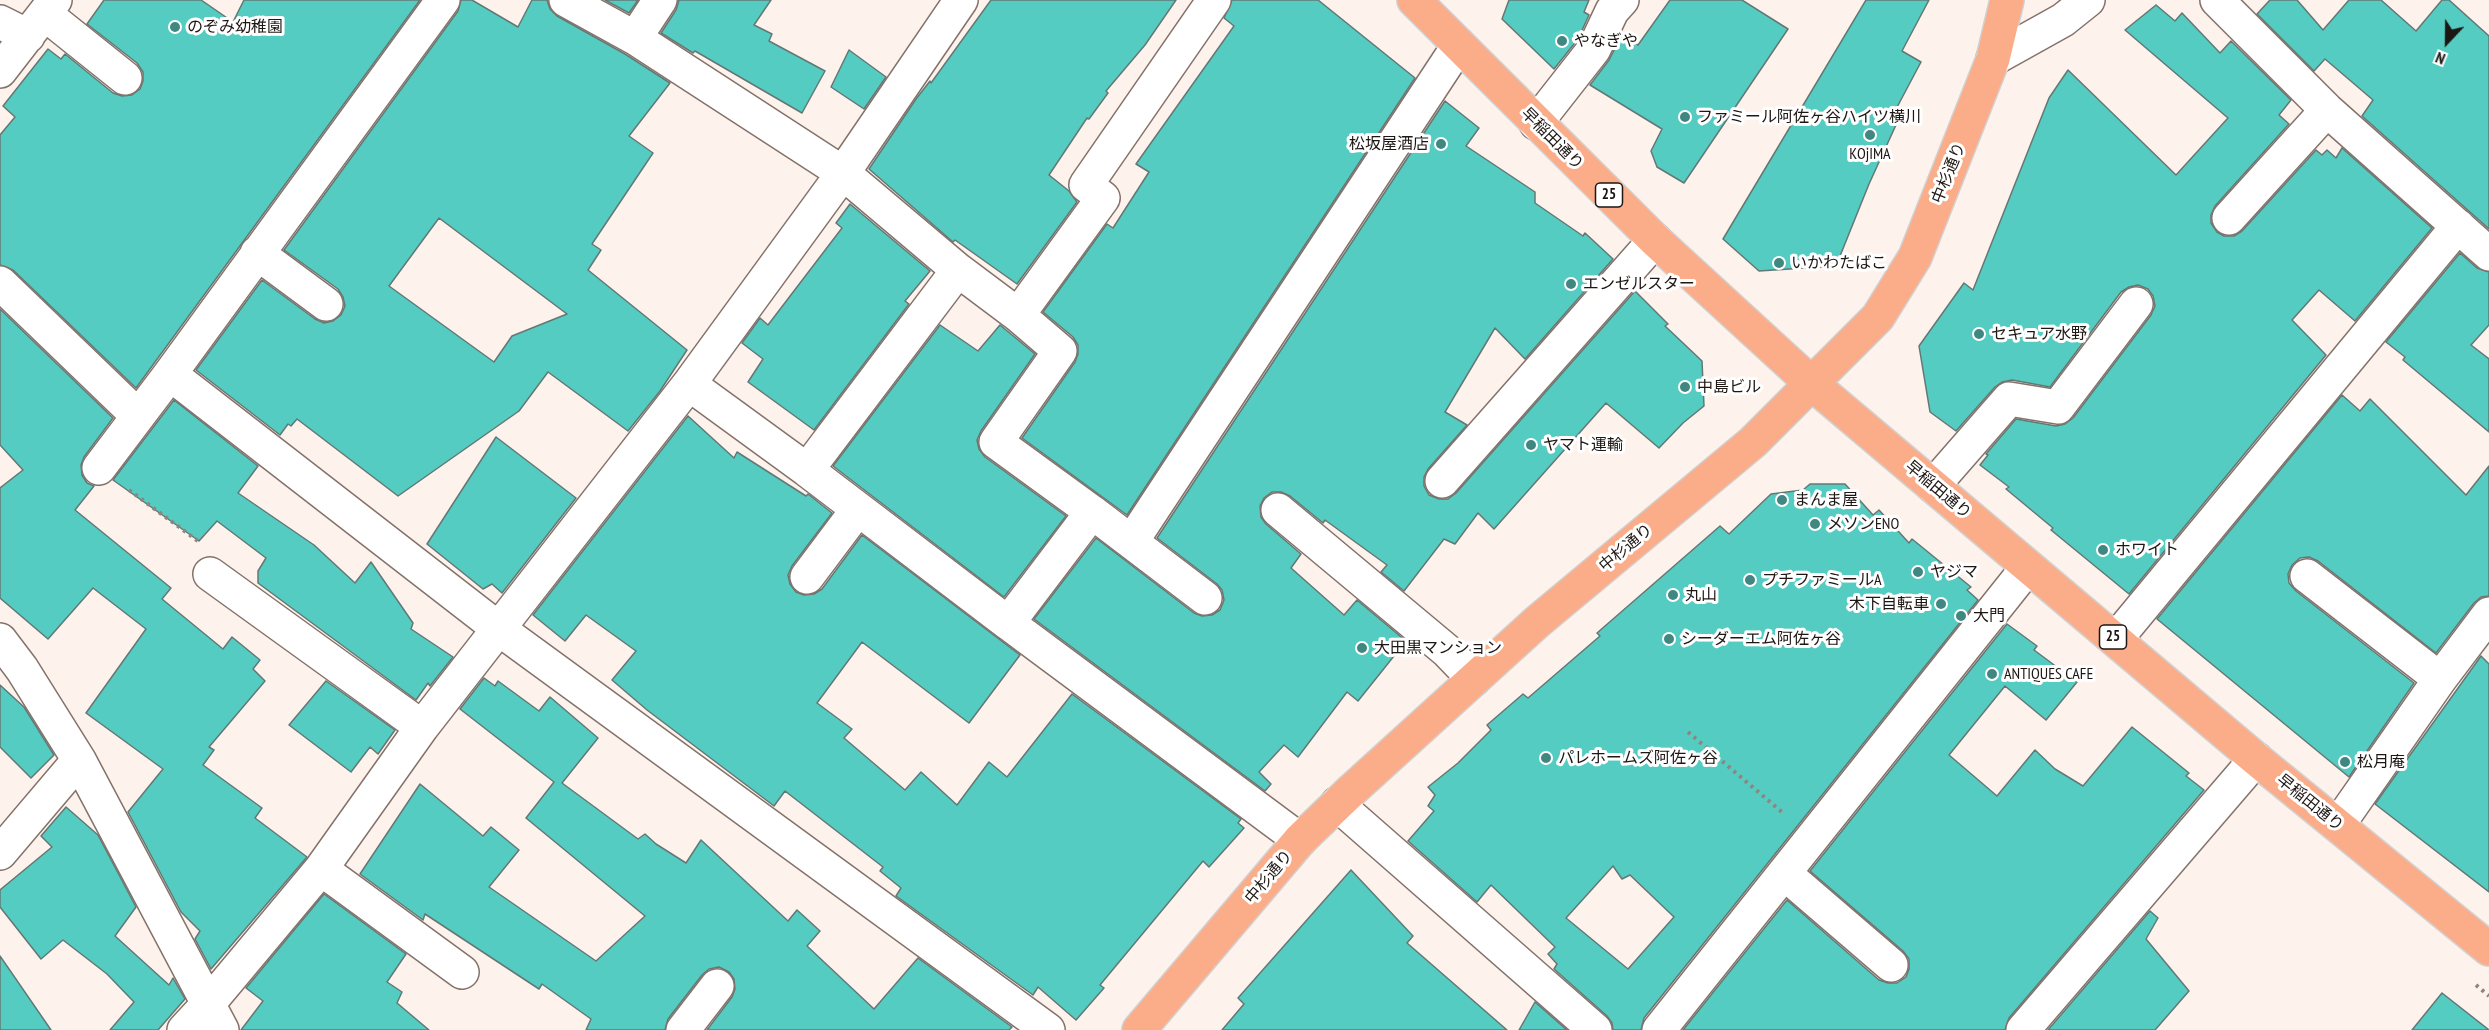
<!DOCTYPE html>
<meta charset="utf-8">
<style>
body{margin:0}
#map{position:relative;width:2489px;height:1030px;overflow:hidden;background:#fef2ec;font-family:"PT Sans Narrow",sans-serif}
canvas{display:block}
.north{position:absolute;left:2417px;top:12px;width:60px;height:60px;-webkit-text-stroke:4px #fff;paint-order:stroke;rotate:202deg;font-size:16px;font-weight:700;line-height:24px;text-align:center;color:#1d1613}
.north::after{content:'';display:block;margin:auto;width:21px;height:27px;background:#1d1613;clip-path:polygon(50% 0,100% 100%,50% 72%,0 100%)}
</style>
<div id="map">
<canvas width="2489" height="1030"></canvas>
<div class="north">N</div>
</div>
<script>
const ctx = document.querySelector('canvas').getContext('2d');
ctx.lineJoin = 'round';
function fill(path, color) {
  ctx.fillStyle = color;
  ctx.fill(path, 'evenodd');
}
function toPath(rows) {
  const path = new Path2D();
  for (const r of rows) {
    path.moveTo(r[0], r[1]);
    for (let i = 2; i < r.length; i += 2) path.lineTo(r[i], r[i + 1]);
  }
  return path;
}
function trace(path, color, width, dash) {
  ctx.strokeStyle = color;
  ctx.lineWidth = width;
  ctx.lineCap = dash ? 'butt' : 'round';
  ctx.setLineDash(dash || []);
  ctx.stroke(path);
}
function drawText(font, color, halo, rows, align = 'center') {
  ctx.font = font + ' "PT Sans Narrow","Noto Sans JP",sans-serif';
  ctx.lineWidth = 6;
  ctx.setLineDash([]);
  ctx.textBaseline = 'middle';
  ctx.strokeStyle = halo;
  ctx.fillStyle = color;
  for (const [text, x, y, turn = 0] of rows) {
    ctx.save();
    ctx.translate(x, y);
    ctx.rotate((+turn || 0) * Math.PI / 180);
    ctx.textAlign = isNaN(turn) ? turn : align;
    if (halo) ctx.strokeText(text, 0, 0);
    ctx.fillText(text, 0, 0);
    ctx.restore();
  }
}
const building = toPath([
 [104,0,201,0,233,22,244,0,420,0,136,388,13,270,0,265,0,135,15,117,3,106,48,49,61,59,65,54,113,93,122,96,132,95,140,89,143,81,143,72,137,63,87,24,104,0],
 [461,0,472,0,518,27,532,0,547,0,550,9,557,16,625,54,670,83,629,136,653,153,592,244,601,250,588,270,687,350,660,391,628,431,548,372,519,411,398,496,297,419,291,426,288,424,280,435,196,370,262,280,315,319,324,323,333,321,341,315,345,306,343,297,338,289,284,250,458,11,461,0],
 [439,218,567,314,512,336,494,362,389,286,439,218],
 [605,0,638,0,629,13,605,0],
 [679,0,771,0,754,25,772,34,769,41,825,71,802,113,695,51,693,53,661,33,676,10,679,0],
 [991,0,1176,0,1145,45,1106,91,1108,93,1089,119,1087,118,1049,175,1069,191,1077,202,1017,284,955,240,953,242,869,169,916,99,930,81,931,83,991,0],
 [1232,0,1318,0,1415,78,1127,515,1022,438,1075,362,1078,354,1078,345,1073,337,1043,312,1107,224,1113,228,1149,172,1136,164,1234,26,1224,18,1232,0],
 [1509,0,1589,0,1584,12,1589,15,1578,39,1554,69,1502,19,1509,0],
 [1670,0,1742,0,1788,29,1684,183,1657,167,1651,151,1662,129,1590,85,1609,60,1622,35,1638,45,1670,0],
 [1866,0,1929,0,1902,51,1921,62,1895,111,1901,114,1869,184,1836,266,1759,271,1723,239,1866,0],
 [2270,0,2297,0,2323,30,2349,0,2381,0,2416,31,2442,0,2449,0,2489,36,2489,229,2362,116,2373,100,2325,59,2314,71,2257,14,2270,0],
 [2156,5,2175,21,2182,13,2220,53,2231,41,2291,100,2279,115,2289,124,2215,206,2211,215,2211,223,2217,232,2224,236,2234,236,2242,231,2316,150,2322,155,2327,150,2336,158,2342,148,2432,228,2355,321,2319,290,2292,320,2326,355,2129,594,2051,530,2053,528,2006,489,2009,487,1980,465,1988,455,1986,454,2016,419,2056,426,2065,424,2073,418,2151,315,2155,306,2153,296,2148,289,2138,285,2129,287,2121,292,2050,387,2012,380,2002,382,1995,387,1956,431,1930,412,1919,346,1964,283,1973,290,2049,98,2068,70,2176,175,2228,118,2125,30,2156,5],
 [849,50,886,77,864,109,831,87,849,50],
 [1445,101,1479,128,1466,146,1535,192,1535,203,1583,236,1585,233,1613,259,1525,359,1495,328,1445,412,1467,425,1428,469,1424,477,1424,486,1429,495,1439,499,1448,499,1456,493,1635,291,1668,324,1665,326,1702,361,1704,406,1683,423,1659,448,1606,403,1494,529,1478,513,1455,544,1444,539,1404,591,1381,572,1387,565,1325,520,1323,523,1290,496,1281,492,1272,492,1264,498,1260,506,1261,517,1266,524,1301,554,1291,568,1344,615,1357,600,1406,641,1358,701,1347,692,1298,757,1284,745,1259,772,1271,784,1265,791,1034,619,1096,538,1194,613,1202,616,1212,615,1220,610,1224,600,1222,590,1217,584,1157,538,1445,101],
 [850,204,930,271,905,301,909,304,814,430,748,382,763,359,742,343,760,318,768,325,842,228,836,223,850,204],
 [2460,253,2477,268,2489,272,2489,325,2471,345,2489,359,2489,432,2403,360,2405,357,2386,342,2460,253],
 [0,309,113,418,84,457,81,465,82,475,87,483,94,486,75,510,171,588,162,599,223,649,232,637,260,660,253,669,265,681,209,747,214,750,203,765,262,808,255,818,307,857,211,969,195,939,200,931,181,912,128,812,163,769,86,713,146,629,93,588,48,639,0,598,0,488,23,470,0,445,0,309],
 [940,325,978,351,1000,325,1035,354,981,431,977,440,979,449,985,457,1066,516,1004,597,833,466,940,325],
 [2342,395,2360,411,2370,399,2466,495,2489,466,2489,596,2481,597,2474,603,2436,653,2318,561,2309,557,2300,558,2292,565,2288,574,2289,583,2296,591,2414,683,2349,777,2157,619,2342,395],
 [174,400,258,466,238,493,314,545,355,583,371,562,413,623,411,629,453,657,430,686,428,683,416,700,258,583,258,571,266,558,217,521,199,541,113,480,174,400],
 [688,416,734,458,737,452,806,496,808,494,832,513,792,566,788,575,790,584,796,592,804,595,814,594,822,589,862,535,1020,655,969,723,862,642,817,703,852,729,844,738,905,790,921,772,957,805,989,762,1007,777,1072,694,1241,819,1238,823,1244,828,1209,867,1203,861,1100,985,1104,988,1076,1020,1038,987,1033,995,896,896,901,888,880,871,883,867,785,791,774,806,647,710,612,680,636,651,586,615,565,641,533,615,688,416],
 [496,437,576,498,502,593,492,584,483,589,427,544,496,437],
 [1810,484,1845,484,1873,515,1879,510,1909,543,1912,539,1971,587,1967,590,1978,600,1644,1018,1641,1030,1613,1030,1612,1023,1607,1016,1554,969,1557,964,1548,954,1555,947,1491,885,1477,902,1408,841,1434,811,1428,806,1435,795,1428,787,1458,763,1491,730,1487,725,1523,694,1528,698,1600,636,1597,633,1720,526,1729,534,1771,494,1803,490,1810,484],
 [1613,866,1622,879,1630,875,1674,917,1628,969,1566,918,1613,866],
 [2007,624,2037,646,2034,650,2077,682,2046,720,2005,686,1949,755,1997,796,2035,750,2055,769,2083,786,2132,727,2189,773,2186,776,2204,790,2009,1018,2005,1030,1683,1030,1787,900,1879,980,1888,983,1897,983,1906,977,1909,969,1909,959,1903,951,1810,871,2007,624],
 [2481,656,2489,664,2489,892,2375,804,2481,656],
 [484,678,495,686,498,681,539,711,550,697,598,738,562,783,638,839,645,834,656,844,686,863,701,840,788,921,797,910,820,931,807,946,874,1009,918,958,1012,1027,1009,1030,707,1030,732,997,735,989,734,979,729,972,719,967,709,969,702,975,668,1019,665,1030,586,1030,591,1019,542,984,539,989,425,914,423,920,360,874,420,784,483,836,491,827,519,850,489,887,596,961,645,916,526,818,554,782,460,709,484,678],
 [326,681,395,730,378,754,370,747,351,772,289,725,326,681],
 [0,685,24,707,54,755,31,778,0,747,0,685],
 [66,807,98,835,136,907,115,936,169,985,173,978,185,999,158,1030,110,1030,134,1002,107,974,63,940,41,959,0,907,0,890,52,847,41,836,66,807],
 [1351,870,1413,936,1407,943,1507,1030,1222,1030,1244,1004,1238,998,1351,870],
 [324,894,406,954,387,982,402,992,397,1003,429,1030,241,1030,263,1001,246,988,324,894],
 [2150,911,2158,918,2146,939,2189,991,2155,1030,2048,1030,2150,911],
 [0,956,51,1030,0,1030,0,956],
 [2442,993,2489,1030,2412,1030,2442,993],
 [1535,1002,1567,1030,1519,1030,1535,1002]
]);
fill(building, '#55ccc2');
trace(building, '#637875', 1.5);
const minor = toPath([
 [566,0,635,38,843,173,958,270],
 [2217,0,2327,110,2489,254],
 [45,14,125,78],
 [0,22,28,36],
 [635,38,660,0],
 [1993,59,2063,20,2088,0],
 [0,71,55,0],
 [1536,123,1594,49,1612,11,1622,0],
 [2229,218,2327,110],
 [257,253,326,304],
 [0,283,138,416],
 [1018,315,1103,198,1086,185,1214,0],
 [170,374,443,0],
 [689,384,807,470,958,270,1018,315,1060,351,996,442,1092,512,1008,623,1300,840],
 [99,468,170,374,499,629,1048,1030],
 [807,470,1008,623],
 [1442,481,1655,240],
 [1933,486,2009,399,2058,407,2136,304],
 [1278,510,1447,651,1474,679],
 [1092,512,1205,598],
 [1132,541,1459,45],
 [210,574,422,727],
 [2307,576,2440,679],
 [807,577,858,509],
 [2116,639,2458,226],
 [0,640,22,669,79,760,222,1030],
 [1337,804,1595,1030],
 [2338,825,2440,679,2489,614],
 [0,853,79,760],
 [321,869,462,972],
 [1784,873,1891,965],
 [184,1030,209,1003,321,869,422,727,689,384,843,173,961,0],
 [683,1030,717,986],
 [1659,1030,2028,567],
 [2023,1030,2256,759]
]);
const major = toPath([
 [1414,0,1655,240,1811,383,2256,759,2489,949],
 [1139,1030,1300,840,1352,790,1537,622,1753,442,1878,317,1915,257,1993,59,2007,0]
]);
trace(minor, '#84726a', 36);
trace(major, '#d2d0d0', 36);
trace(toPath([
 [129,490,198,541],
 [1688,732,1783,813],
 [2476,985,2489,996]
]), '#8f8580', 4, [3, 4.5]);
trace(minor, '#fff', 33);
trace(major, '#faad88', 33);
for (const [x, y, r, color] of [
 [175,27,6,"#408781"],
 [1562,41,6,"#408781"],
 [1685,117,6,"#408781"],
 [1870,135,6,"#408781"],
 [1441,144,6,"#408781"],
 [1779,263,6,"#408781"],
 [1571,284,6,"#408781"],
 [1979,334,6,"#408781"],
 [1685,387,6,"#408781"],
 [1531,445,6,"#408781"],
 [1782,500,6,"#408781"],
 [1815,524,6,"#408781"],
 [2103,550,6,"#408781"],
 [1918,572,6,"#408781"],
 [1750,580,6,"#408781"],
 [1673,595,6,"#408781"],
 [1941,604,6,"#408781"],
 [1961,616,6,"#408781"],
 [1669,639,6,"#408781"],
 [1362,648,6,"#408781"],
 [1992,674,6,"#408781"],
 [1546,758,6,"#408781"],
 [2345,762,6,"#408781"]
]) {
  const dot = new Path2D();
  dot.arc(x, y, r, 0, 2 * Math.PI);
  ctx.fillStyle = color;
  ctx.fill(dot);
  trace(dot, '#fff', 2);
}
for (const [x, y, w] of [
 [1609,195,27],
 [2113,637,27]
]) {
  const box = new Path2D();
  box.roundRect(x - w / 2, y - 12, w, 24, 4.5);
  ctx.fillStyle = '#fff';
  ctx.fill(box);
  trace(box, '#1d1613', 1.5);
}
drawText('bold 15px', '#1d1613', null, [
 ["25",1609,195],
 ["25",2113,637]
]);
drawText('16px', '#1d1613', '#fff', [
 ["のぞみ幼稚園",187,27],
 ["やなぎや",1574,41],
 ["ファミール阿佐ヶ谷ハイツ横川",1697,117],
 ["松坂屋酒店",1429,144,"right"],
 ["KOjIMA",1870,154,"center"],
 ["いかわたばこ",1791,263],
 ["エンゼルスター",1583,284],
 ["セキュア水野",1991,334],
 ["中島ビル",1697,387],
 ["ヤマト運輸",1543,445],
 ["まんま屋",1794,500],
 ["メソンENO",1827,524],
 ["ホワイト",2115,550],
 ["ヤジマ",1930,572],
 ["プチファミールA",1762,580],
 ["丸山",1685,595],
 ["木下自転車",1929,604,"right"],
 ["大門",1973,616],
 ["シーダーエム阿佐ヶ谷",1681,639],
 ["大田黒マンション",1374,648],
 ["ANTIQUES CAFE",2004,674],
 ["パレホームズ阿佐ヶ谷",1558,758],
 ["松月庵",2357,762]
], 'left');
drawText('16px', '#1d1613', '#fff', [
 ["早稲田通り",1552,139,45],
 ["中杉通り",1949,173,-68],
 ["早稲田通り",1938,490,40],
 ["中杉通り",1626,548,-40],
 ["早稲田通り",2310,803,39],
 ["中杉通り",1269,877,-50]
]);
</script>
